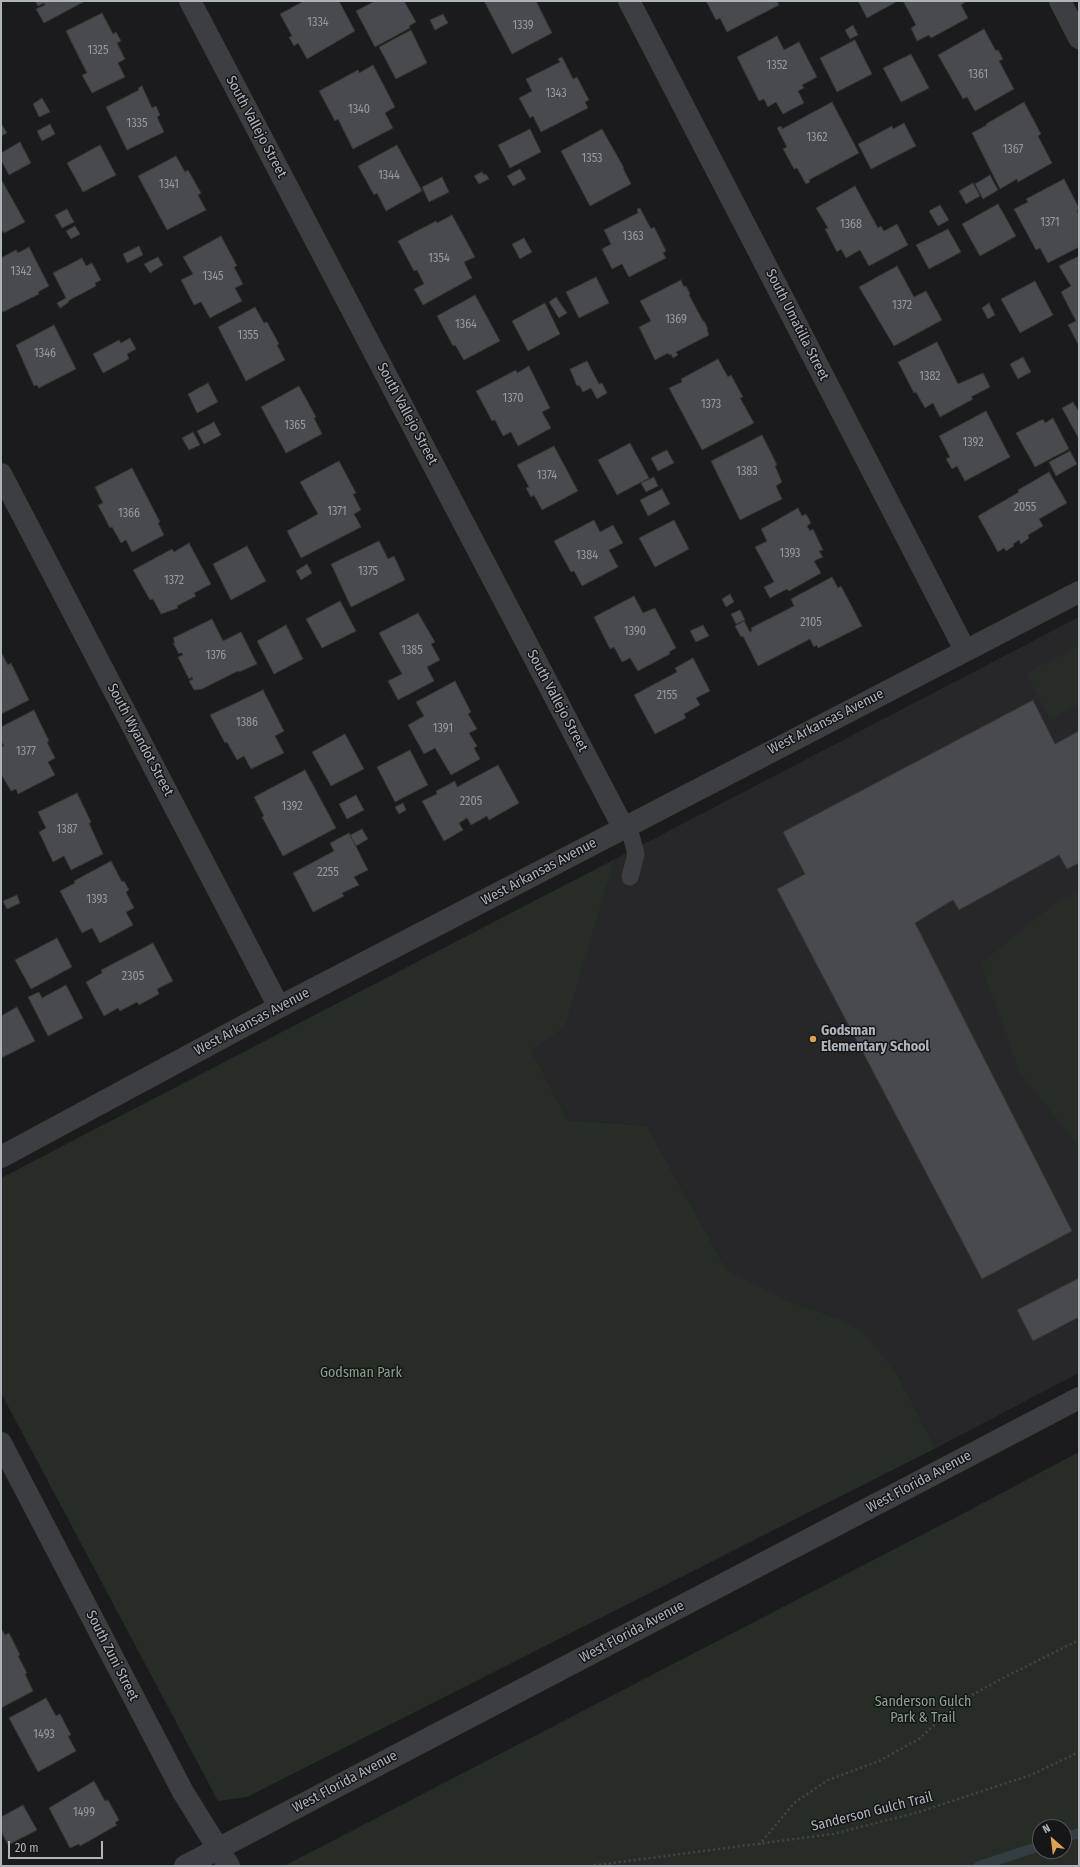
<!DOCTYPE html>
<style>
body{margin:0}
#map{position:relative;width:1080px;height:1867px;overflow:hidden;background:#1b1b1d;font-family:"Fira Sans Condensed",sans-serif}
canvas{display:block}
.frame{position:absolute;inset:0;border:2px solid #afb4bb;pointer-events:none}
.north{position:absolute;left:1032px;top:1819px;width:40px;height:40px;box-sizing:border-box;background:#161618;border:1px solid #535559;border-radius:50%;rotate:332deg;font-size:11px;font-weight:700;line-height:16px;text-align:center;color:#afb4bb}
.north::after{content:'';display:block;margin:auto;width:14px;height:18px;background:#dda153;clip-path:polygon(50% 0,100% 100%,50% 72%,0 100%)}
.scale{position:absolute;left:8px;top:1841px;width:95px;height:18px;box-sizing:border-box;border:2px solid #afb4bb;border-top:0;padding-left:5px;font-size:12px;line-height:14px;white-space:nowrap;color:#afb4bb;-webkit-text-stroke:3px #161618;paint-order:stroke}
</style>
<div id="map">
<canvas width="1080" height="1867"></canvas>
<div class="frame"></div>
<div class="north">N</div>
<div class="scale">20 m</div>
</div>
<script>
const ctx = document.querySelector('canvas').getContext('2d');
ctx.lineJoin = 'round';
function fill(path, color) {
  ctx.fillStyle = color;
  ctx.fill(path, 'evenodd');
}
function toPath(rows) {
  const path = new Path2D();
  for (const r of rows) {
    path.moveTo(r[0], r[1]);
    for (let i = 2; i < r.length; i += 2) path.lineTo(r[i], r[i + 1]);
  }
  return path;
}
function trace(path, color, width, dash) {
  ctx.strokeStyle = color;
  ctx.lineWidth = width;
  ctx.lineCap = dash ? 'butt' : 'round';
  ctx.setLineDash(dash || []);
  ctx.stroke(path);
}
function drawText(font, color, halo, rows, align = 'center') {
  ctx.font = font + ' "Fira Sans Condensed",sans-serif';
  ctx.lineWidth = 3;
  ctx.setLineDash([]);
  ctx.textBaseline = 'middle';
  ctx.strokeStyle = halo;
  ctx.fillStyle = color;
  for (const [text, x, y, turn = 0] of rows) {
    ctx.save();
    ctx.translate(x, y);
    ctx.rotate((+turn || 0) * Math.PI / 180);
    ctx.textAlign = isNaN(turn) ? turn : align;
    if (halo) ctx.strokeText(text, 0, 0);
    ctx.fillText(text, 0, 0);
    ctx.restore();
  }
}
fill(toPath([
 [1079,617,1079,1373,936,1448,898,1376,837,1318,787,1300,727,1270,647,1126,568,1120,531,1050,565,1028,615,859]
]), '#27272a');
fill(toPath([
 [1079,646,1079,704,1050,719,1026,673],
 [615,859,565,1028,531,1050,568,1120,647,1126,727,1270,787,1300,837,1318,863,1332,898,1376,936,1448,247,1797,218,1801,1,1393,1,1178],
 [1079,890,1079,1147,1020,1073,981,964,1051,906],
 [1079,1452,1079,1866,284,1866,964,1513],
 [1040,1827,1064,1827,1064,1851,1040,1851]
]), '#252d26');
trace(toPath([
 [1064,1838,1079,1833],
 [979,1866,1040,1846]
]), '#343d42', 10);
const building = toPath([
 [35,1,85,1,44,23,36,9,45,5,44,3,38,6,35,1],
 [304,1,339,1,355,31,307,59,298,43,294,46,289,37,292,36,280,14,304,1],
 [375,1,404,1,416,22,409,26,410,28,375,47,356,11,375,1],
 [484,1,536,1,552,33,512,54,484,1],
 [706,1,777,1,779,5,727,32,720,18,716,20,706,1],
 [858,1,896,1,896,2,867,18,858,1],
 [903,1,967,1,961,5,968,18,931,38,929,35,917,41,911,28,916,25,903,1],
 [102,13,113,34,116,32,121,41,117,43,125,59,118,63,125,77,92,93,82,75,87,73,66,31,102,13],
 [443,14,448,23,435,30,430,20,443,14],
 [853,25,858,35,850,39,845,30,853,25],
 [984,29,996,51,998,50,1003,59,999,61,1014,89,975,111,967,97,963,99,938,55,984,29],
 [411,30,427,63,396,79,379,47,411,30],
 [777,36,784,50,799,42,817,77,802,85,804,88,798,91,804,103,783,114,776,102,768,107,764,99,759,101,737,57,777,36],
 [855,40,872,74,837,92,820,58,855,40],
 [911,54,929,88,901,102,883,68,911,54],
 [562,57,573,79,577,77,589,100,585,102,588,108,541,132,533,116,530,118,519,98,532,91,526,79,560,62,558,59,562,57],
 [373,65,395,107,385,113,393,128,353,149,338,119,335,121,319,91,358,70,359,73,373,65],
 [142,86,152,108,156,106,160,115,157,117,164,132,127,150,106,107,139,90,138,88,142,86],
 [42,98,50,112,39,117,33,104,42,98],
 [832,102,859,153,809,180,810,182,806,184,797,168,794,169,783,149,787,147,777,128,781,126,782,129,832,102],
 [1024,102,1041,134,1038,136,1052,163,1018,182,1017,179,1000,189,972,133,987,125,986,124,1024,102],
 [1,123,7,133,1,136,1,123],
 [904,123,916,146,871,169,858,144,892,126,893,129,904,123],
 [50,124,55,134,42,141,37,131,50,124],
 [530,129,541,152,510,168,498,145,530,129],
 [602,129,624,168,623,168,631,184,590,206,561,151,602,129],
 [20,142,31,163,9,175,1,160,1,153,20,142],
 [100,145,116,175,83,192,67,163,100,145],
 [397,145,422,191,386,211,377,193,374,195,358,166,397,145],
 [176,156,185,172,188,170,201,193,198,195,206,210,167,230,138,176,176,156],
 [520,169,526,179,513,186,507,176,520,169],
 [482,172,484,175,486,174,489,179,479,184,474,176,482,172],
 [990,175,998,190,983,199,975,184,990,175],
 [442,177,449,192,429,202,422,187,442,177],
 [1,179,25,222,4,233,1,229,1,179],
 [1064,179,1079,208,1077,211,1079,215,1079,247,1048,263,1040,248,1036,250,1014,209,1028,202,1026,199,1064,179],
 [973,183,980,196,966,204,959,191,973,183],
 [855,186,878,228,881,226,884,231,897,224,908,245,869,266,860,250,846,258,841,249,837,252,825,229,828,228,816,208,855,186],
 [998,204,1016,236,980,256,962,224,998,204],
 [940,205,949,220,938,226,929,211,940,205],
 [640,208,651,229,654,227,666,251,663,253,666,258,629,277,622,264,612,269,602,249,611,244,604,230,638,213,637,209,640,208],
 [67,209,74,222,62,228,55,215,67,209],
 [452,215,475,257,464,262,472,278,423,305,414,289,424,284,417,270,414,271,398,241,436,221,437,223,452,215],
 [75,226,80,234,71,239,66,231,75,226],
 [948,229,961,252,929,269,916,245,948,229],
 [221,236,237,266,234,267,243,284,235,288,242,301,210,318,201,302,194,305,181,280,193,274,183,257,221,236],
 [524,238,532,252,520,259,512,244,524,238],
 [139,246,143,255,127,263,123,254,139,246],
 [29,247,49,286,38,292,39,294,3,312,1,309,1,258,16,250,18,253,29,247],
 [1079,256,1079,343,1078,344,1068,325,1076,321,1061,292,1071,286,1059,266,1079,256],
 [158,257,163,265,150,273,144,264,158,257],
 [82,258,86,266,92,263,101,280,95,283,96,286,68,301,69,302,60,308,57,303,66,298,53,273,82,258],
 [897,266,914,297,926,291,942,320,894,346,859,287,897,266],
 [596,277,609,303,579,318,566,292,596,277],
 [681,280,684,287,686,286,690,294,689,295,703,321,704,321,708,329,707,330,709,335,676,352,678,355,673,358,671,354,669,355,668,353,655,360,639,327,651,321,640,301,681,280],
 [1035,281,1053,315,1020,333,1001,299,1035,281],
 [475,295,500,341,464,360,455,345,453,346,437,316,475,295],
 [556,297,567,313,559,318,549,302,556,297],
 [545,303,560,334,528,351,512,321,545,303],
 [989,303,995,315,988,319,982,308,989,303],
 [255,307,264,323,267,322,279,344,277,345,285,360,246,381,218,327,255,307],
 [54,325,76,369,39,388,37,385,34,386,16,345,54,325],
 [130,338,136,349,127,354,129,359,103,373,93,354,119,340,121,343,130,338],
 [937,342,958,384,983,373,990,387,971,397,973,399,940,417,933,403,925,408,916,392,914,393,898,362,937,342],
 [1023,357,1031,372,1018,379,1010,364,1023,357],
 [718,359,728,377,731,375,743,397,740,398,754,423,702,450,669,388,682,382,681,379,718,359],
 [587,361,599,384,602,383,607,393,597,399,591,388,583,392,579,385,577,386,570,369,587,361],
 [529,366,550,408,542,412,551,428,518,446,511,432,503,436,495,420,492,421,476,391,516,370,517,373,529,366],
 [208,383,218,402,197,413,188,394,208,383],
 [299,386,316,417,314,418,322,434,286,453,261,407,299,386],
 [1073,402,1079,412,1079,439,1062,408,1073,402],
 [986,411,1010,457,965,481,957,466,952,469,946,459,950,457,939,436,986,411],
 [1053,418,1069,449,1035,467,1016,433,1043,419,1045,423,1053,418],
 [214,422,221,435,204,444,197,431,214,422],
 [193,432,200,445,189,450,182,438,193,432],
 [762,435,777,465,775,466,782,482,776,486,782,499,740,520,711,461,762,435],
 [630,443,649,478,617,495,598,460,630,443],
 [554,446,578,491,542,510,534,495,531,497,526,488,529,487,517,465,554,446],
 [667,450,674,463,658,471,651,458,667,450],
 [1070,451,1077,464,1056,476,1049,462,1070,451],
 [339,461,356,493,353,494,361,510,354,514,361,527,301,558,287,531,318,514,300,482,339,461],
 [132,468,160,522,158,523,164,535,132,552,126,540,121,543,112,527,110,528,98,505,103,503,95,487,132,468],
 [1049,472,1067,503,1039,519,1043,526,1028,535,1029,538,1021,544,1019,540,1013,544,1014,546,1006,551,1004,548,998,552,978,516,1019,492,1018,490,1049,472],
 [654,477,658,486,646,492,641,483,654,477],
 [662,489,670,504,648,516,640,500,662,489],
 [798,508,802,516,806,514,811,523,807,526,810,531,813,529,823,550,819,551,823,557,814,561,821,573,789,591,787,589,770,598,764,587,774,582,755,547,767,541,761,529,798,508],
 [594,520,600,532,613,525,623,543,609,550,618,567,582,586,574,571,571,572,554,541,594,520],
 [674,520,689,549,655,567,639,538,674,520],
 [379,541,388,559,394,556,405,580,351,607,331,564,379,541],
 [189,543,211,584,194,593,196,596,177,606,178,608,161,614,153,599,150,600,133,570,172,549,174,552,189,543],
 [247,546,266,581,231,600,213,564,247,546],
 [307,564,312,573,301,580,296,571,307,564],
 [832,577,838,588,841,586,862,626,818,648,817,645,814,647,810,639,758,666,743,636,741,637,735,626,744,621,750,632,752,631,751,628,794,606,791,599,832,577],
 [730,594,734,602,726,607,722,599,730,594],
 [634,596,643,613,655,608,676,648,669,652,670,654,638,671,630,658,622,662,614,647,610,649,594,617,634,596],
 [340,601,356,631,322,648,306,619,340,601],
 [740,610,745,620,736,624,731,614,740,610],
 [418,613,435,642,431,644,440,660,427,667,434,681,398,700,388,681,402,674,379,633,418,613],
 [212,619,223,641,241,632,257,664,239,672,238,671,202,689,194,690,189,681,193,679,192,677,189,679,178,657,183,655,181,652,179,654,173,643,175,643,173,638,212,619],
 [286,625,303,659,274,674,257,641,286,625],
 [703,625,709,636,696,642,690,631,703,625],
 [1,652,8,665,11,663,29,700,1,714,1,652],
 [693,658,710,691,696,698,700,705,684,714,686,718,655,734,634,695,677,672,675,668,693,658],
 [455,681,471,712,468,714,477,729,469,733,477,746,474,748,480,759,451,775,435,748,424,754,408,725,424,716,416,702,455,681],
 [263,690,284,731,275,736,284,753,251,769,244,756,237,760,227,742,225,743,210,715,263,690],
 [1033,700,1055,744,1079,731,1079,863,1067,869,1059,855,959,910,953,900,915,923,1072,1231,982,1279,777,889,805,874,783,832,1033,700],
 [34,710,49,741,47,742,55,758,48,762,55,775,18,794,16,789,11,791,1,774,1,747,4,746,1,741,1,727,34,710],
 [345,734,364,769,331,786,312,752,345,734],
 [410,750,428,785,395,802,377,767,410,750],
 [498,765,519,803,489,820,487,816,471,825,467,818,459,823,463,830,444,841,422,801,437,794,436,791,455,781,457,787,498,765],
 [305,770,336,828,283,856,262,817,264,816,254,797,305,770],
 [77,793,91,822,89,823,103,854,71,870,64,856,53,862,39,832,46,828,38,812,77,793],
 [356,795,364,810,347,819,339,804,356,795],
 [403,803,406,810,399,814,395,807,403,803],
 [362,829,368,839,356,846,350,835,362,829],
 [349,833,368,870,354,877,359,885,342,893,344,896,313,912,293,873,334,851,330,843,349,833],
 [111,861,122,882,124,881,129,890,126,892,134,908,126,912,133,925,100,943,92,928,82,933,60,891,75,883,74,881,111,861],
 [17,895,20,903,7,909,3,901,17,895],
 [57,938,72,967,31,989,15,960,57,938],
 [153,943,173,981,157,989,159,994,139,1005,137,1002,120,1011,118,1008,104,1016,86,982,102,973,101,970,153,943],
 [66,985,83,1018,48,1036,28,997,39,992,42,998,66,985],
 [17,1007,35,1041,1,1058,1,1016,17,1007],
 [1079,1278,1079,1317,1033,1341,1017,1310,1079,1278],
 [1,1628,5,1635,9,1633,20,1655,18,1656,27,1673,25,1674,33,1691,1,1708,1,1628],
 [46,1698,56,1716,60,1714,71,1735,68,1736,76,1751,38,1772,9,1718,46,1698],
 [94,1781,105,1801,108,1800,119,1820,115,1823,117,1825,80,1846,79,1844,70,1848,49,1808,94,1781],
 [23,1805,37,1830,8,1845,1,1831,1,1817,23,1805]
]);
fill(building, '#484a4d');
trace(building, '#353639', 1);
trace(toPath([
 [759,1845,794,1803,828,1780,879,1761,919,1739,959,1702,1003,1678,1079,1640],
 [589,1866,833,1834,919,1812,1031,1775,1079,1752]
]), '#434548', 2.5, [2, 3]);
trace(toPath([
 [628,824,636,854,630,877]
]), '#3d3e42', 17);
trace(toPath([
 [190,1,623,827],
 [629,1,965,650],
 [1,474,279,1007],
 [1,1157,279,1007,1079,592],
 [1,1443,183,1792,229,1866]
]), '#3d3e42', 22);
trace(toPath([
 [1060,1,1079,38],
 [185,1866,1079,1398]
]), '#3d3e42', 22);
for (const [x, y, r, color] of [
 [813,1039,4,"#dda153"]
]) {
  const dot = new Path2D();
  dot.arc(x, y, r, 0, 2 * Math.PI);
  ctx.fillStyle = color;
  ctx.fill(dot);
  trace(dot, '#161618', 1.5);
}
drawText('12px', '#959aa0', null, [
 ["1334",318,23],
 ["1339",523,26],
 ["1325",98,51],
 ["1352",777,66],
 ["1361",978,75],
 ["1343",556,94],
 ["1340",359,110],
 ["1335",137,124],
 ["1362",817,138],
 ["1367",1013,150],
 ["1353",592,159],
 ["1344",389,176],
 ["1341",169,185],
 ["1371",1050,223],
 ["1368",851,225],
 ["1363",633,237],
 ["1354",439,259],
 ["1342",21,272],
 ["1345",213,277],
 ["1372",902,306],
 ["1369",676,320],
 ["1364",466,325],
 ["1355",248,336],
 ["1346",45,354],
 ["1382",930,377],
 ["1370",513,399],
 ["1373",711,405],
 ["1365",295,426],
 ["1392",973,443],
 ["1383",747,472],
 ["1374",547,476],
 ["2055",1025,508],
 ["1371",337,512],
 ["1366",129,514],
 ["1393",790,554],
 ["1384",587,556],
 ["1375",368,572],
 ["1372",174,581],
 ["2105",811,623],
 ["1390",635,632],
 ["1385",412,651],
 ["1376",216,656],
 ["2155",667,696],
 ["1386",247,723],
 ["1391",443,729],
 ["1377",26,752],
 ["2205",471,802],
 ["1392",292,807],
 ["1387",67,830],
 ["2255",328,873],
 ["1393",97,900],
 ["2305",133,977],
 ["1493",44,1735],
 ["1499",84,1813]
]);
drawText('14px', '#afb4bb', '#161618', [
 ["South Vallejo Street",256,127,62],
 ["South Umatilla Street",797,325,63],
 ["South Vallejo Street",407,414,62],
 ["South Vallejo Street",557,701,62],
 ["West Arkansas Avenue",826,722,-27],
 ["South Wyandot Street",140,740,62],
 ["West Arkansas Avenue",539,872,-28],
 ["West Arkansas Avenue",252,1022,-28],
 ["West Florida Avenue",919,1482,-28],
 ["West Florida Avenue",632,1632,-28],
 ["South Zuni Street",112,1656,63],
 ["West Florida Avenue",345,1782,-28],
 ["Sanderson Gulch Trail",872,1812,-14]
]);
drawText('bold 14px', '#afb4bb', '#161618', [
 ["Godsman",821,1031],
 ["Elementary School",821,1047]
], 'left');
drawText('14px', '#8aa389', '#161618', [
 ["Godsman Park",361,1373],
 ["Sanderson Gulch",923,1702],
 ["Park & Trail",923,1718]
]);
</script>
